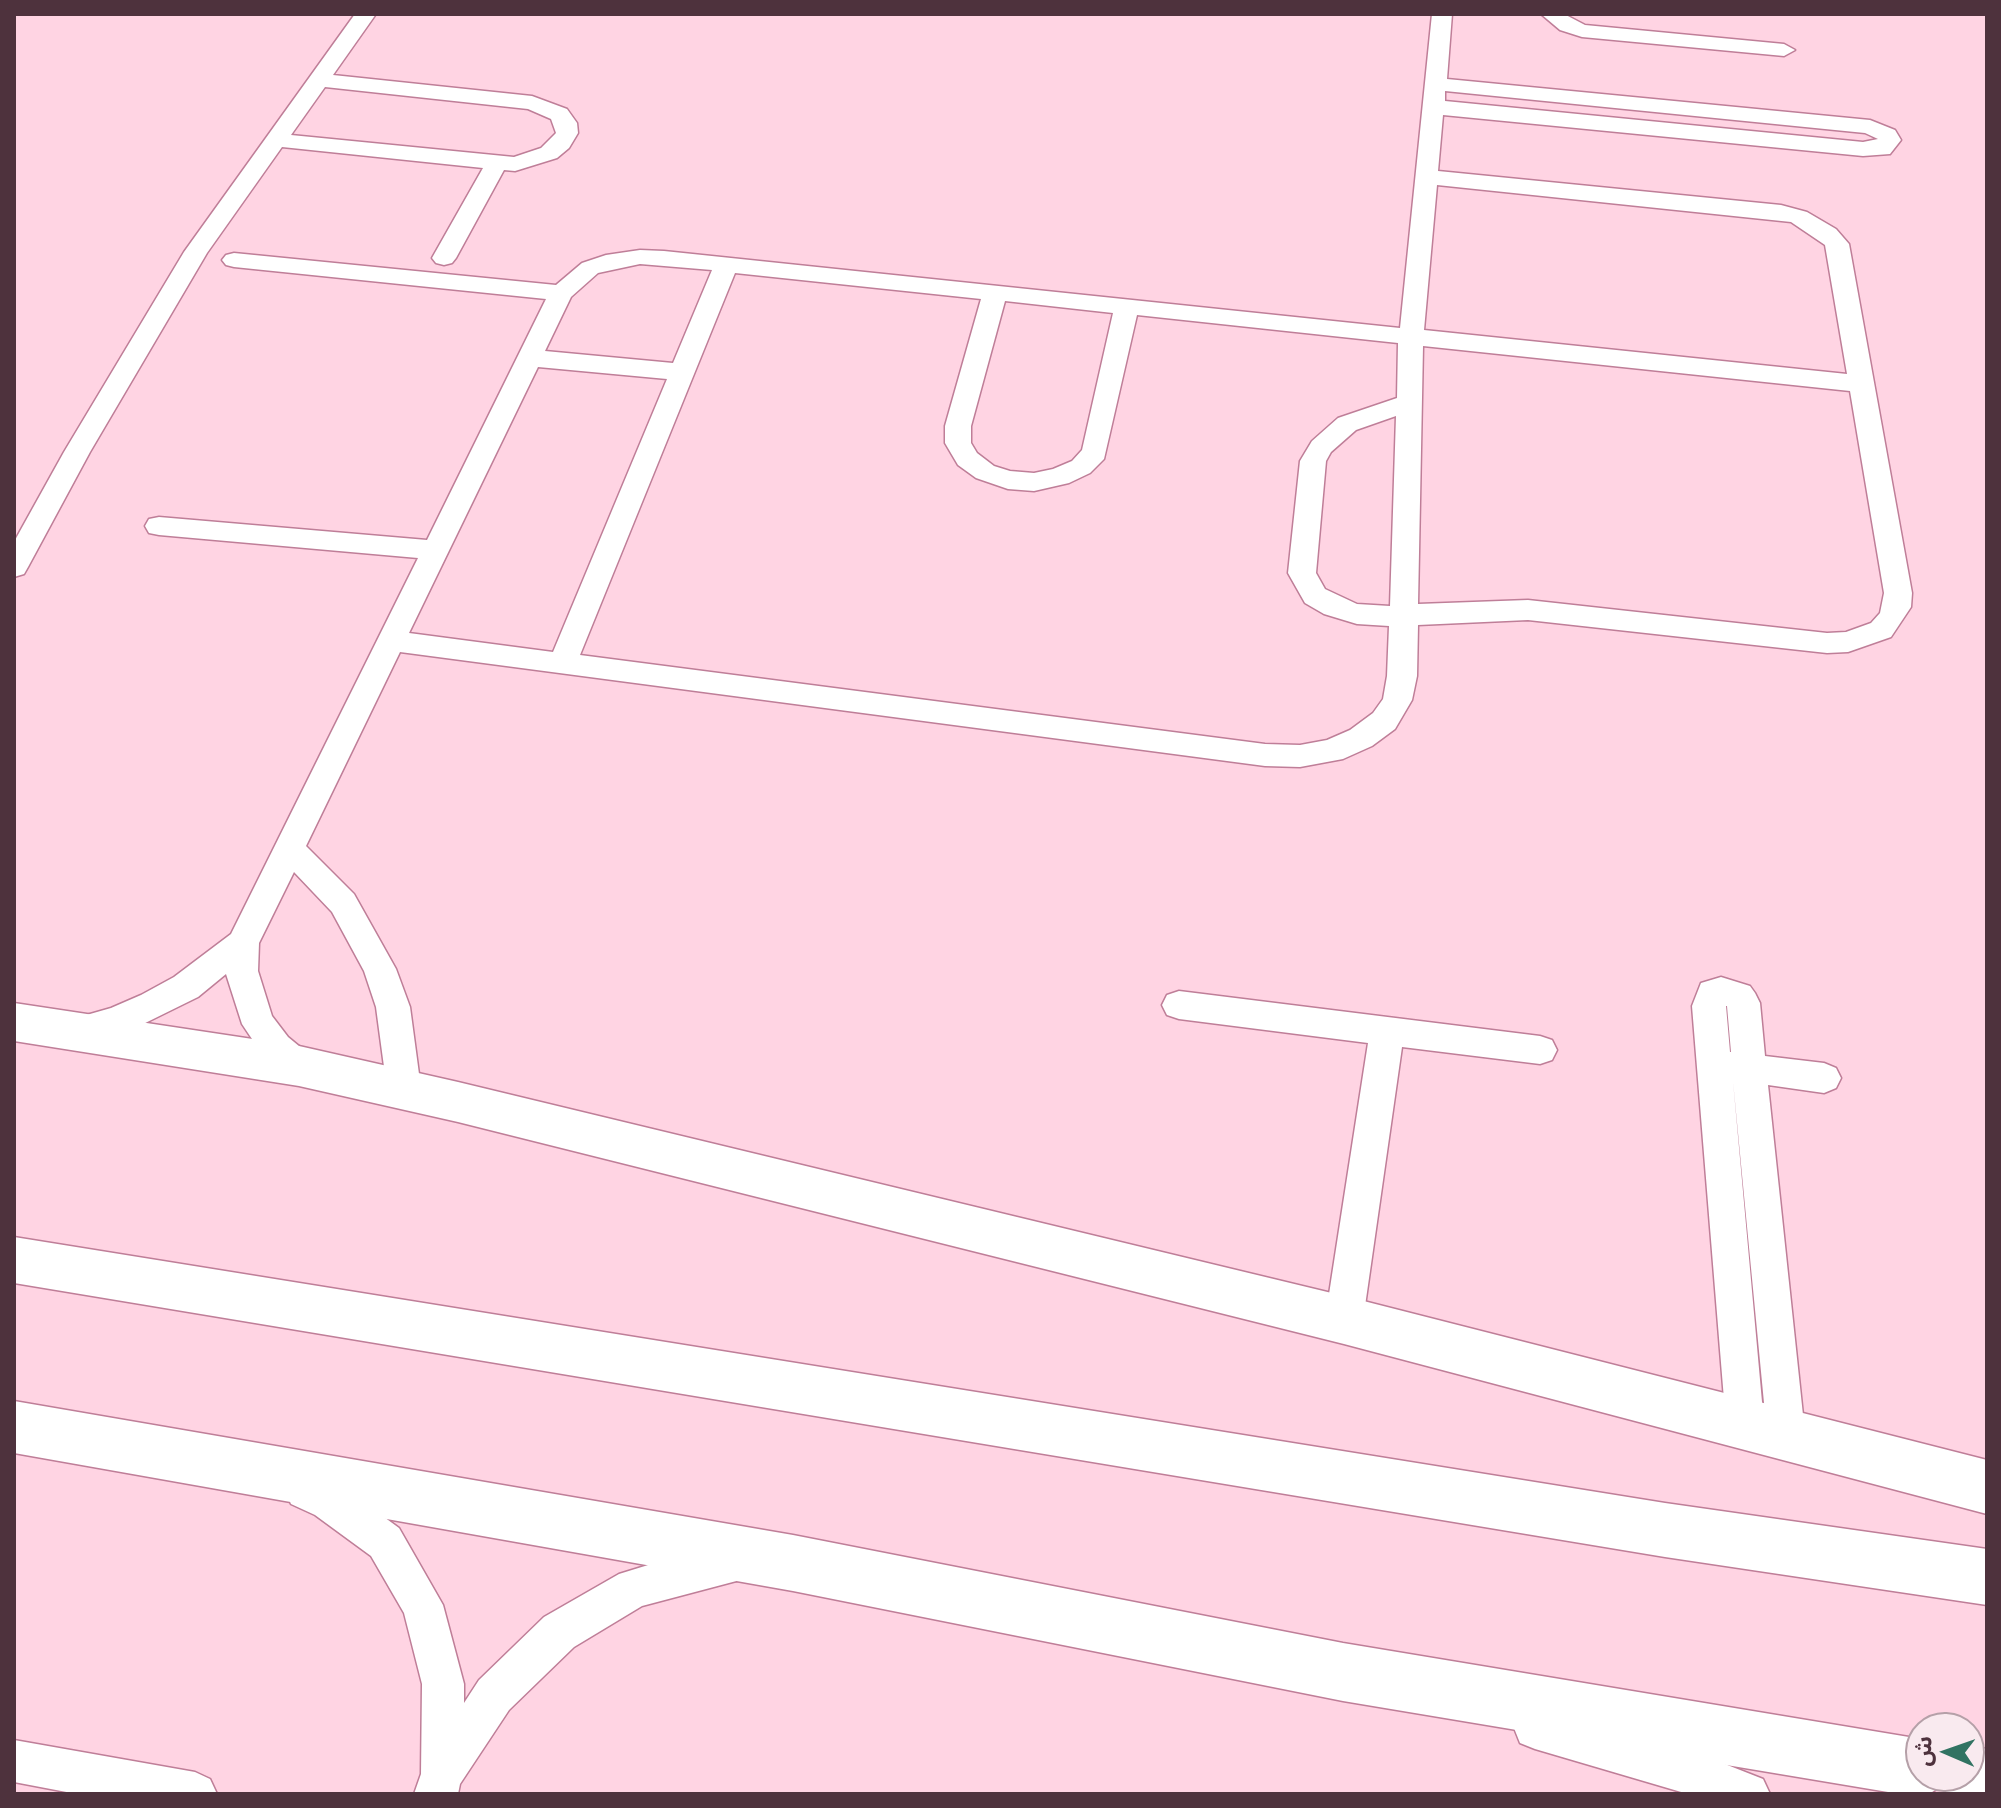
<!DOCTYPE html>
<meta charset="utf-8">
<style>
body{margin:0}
#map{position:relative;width:2001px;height:1808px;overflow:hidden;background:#ffd4e3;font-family:Inter,"Noto Sans Arabic",sans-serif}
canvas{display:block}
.frame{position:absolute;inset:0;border:16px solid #4e323d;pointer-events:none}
.north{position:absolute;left:1905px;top:1712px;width:80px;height:80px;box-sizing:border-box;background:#f9eaef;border:2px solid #b5a0a8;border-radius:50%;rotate:272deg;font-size:22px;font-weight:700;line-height:32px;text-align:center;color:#4e323d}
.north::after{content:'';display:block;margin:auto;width:28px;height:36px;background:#317362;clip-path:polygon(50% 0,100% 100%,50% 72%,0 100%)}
</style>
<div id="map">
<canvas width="2001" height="1808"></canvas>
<div class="frame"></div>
<div class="north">ش</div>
</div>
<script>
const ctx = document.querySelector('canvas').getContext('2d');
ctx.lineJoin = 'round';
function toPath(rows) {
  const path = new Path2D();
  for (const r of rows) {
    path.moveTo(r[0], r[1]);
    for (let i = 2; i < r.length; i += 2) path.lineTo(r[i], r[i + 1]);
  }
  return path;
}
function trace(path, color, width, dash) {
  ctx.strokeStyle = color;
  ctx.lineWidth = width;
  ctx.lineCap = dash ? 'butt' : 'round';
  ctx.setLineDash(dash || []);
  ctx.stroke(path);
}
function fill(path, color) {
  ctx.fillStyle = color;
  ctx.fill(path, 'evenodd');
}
const lane = toPath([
 [355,14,376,14,333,75,532,96,567,109,577,123,578,133,569,148,557,158,515,171,504,170,456,258,452,263,444,265,436,263,432,258,483,168,282,147,207,253,90,452,28,567,24,574,14,577,14,542,64,452,184,252,355,14],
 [325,87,528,109,551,119,556,133,541,148,514,157,291,135,325,87],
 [1432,14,1452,14,1447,79,1870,120,1895,130,1901,140,1890,154,1863,156,1443,115,1438,171,1781,205,1807,212,1836,229,1849,244,1912,593,1911,607,1891,637,1848,652,1827,653,1528,620,1418,625,1417,676,1412,700,1395,729,1372,746,1343,759,1300,767,1265,766,400,652,306,846,354,894,396,969,410,1007,421,1089,416,1099,404,1104,392,1099,387,1089,376,1007,364,971,332,912,294,872,259,943,258,971,272,1016,288,1037,311,1056,316,1066,311,1076,299,1080,287,1076,264,1057,242,1024,226,974,198,997,129,1031,81,1044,69,1040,64,1030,69,1020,111,1008,141,995,174,977,231,934,418,558,159,535,149,533,145,526,149,519,159,517,427,540,546,299,234,267,226,265,222,260,226,255,234,253,556,285,582,263,606,255,640,250,664,251,1400,328,1432,14],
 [1445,91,1865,133,1878,139,1863,142,1445,101,1445,91],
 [1437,185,1791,222,1825,245,1847,374,1424,330,1437,185],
 [640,264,712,270,673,363,545,351,571,297,598,273,640,264],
 [735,273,981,299,945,426,945,443,958,465,976,478,1008,489,1034,491,1069,483,1090,473,1104,459,1137,315,1398,343,1397,398,1338,418,1312,441,1300,461,1288,573,1305,603,1324,614,1357,624,1389,626,1387,676,1383,699,1373,713,1350,730,1327,740,1300,745,1265,744,580,655,735,273],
 [1005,301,1113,313,1082,450,1072,461,1053,469,1034,473,1010,471,994,466,977,453,971,443,971,426,1005,301],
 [1423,346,1850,391,1884,593,1880,613,1871,623,1846,632,1827,633,1528,600,1418,604,1423,346],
 [538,367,667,379,553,652,409,633,538,367],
 [1396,416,1390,606,1357,604,1325,589,1316,573,1326,461,1331,452,1356,430,1396,416],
 [1541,14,1564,14,1585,25,1784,44,1795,50,1784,56,1582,37,1560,30,1541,14],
 [1721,977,1750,986,1755,993,1760,1003,1765,1056,1824,1063,1836,1068,1841,1078,1836,1088,1824,1093,1768,1085,1805,1434,1800,1447,1786,1453,1772,1447,1767,1434,1733,1081,1764,1424,1759,1437,1745,1443,1731,1437,1726,1424,1692,1006,1701,983,1721,977],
 [1726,1006,1727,1006,1731,1052,1730,1052,1726,1006],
 [1179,991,1540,1036,1552,1040,1557,1050,1552,1060,1540,1064,1402,1047,1363,1320,1357,1332,1344,1337,1331,1332,1325,1320,1368,1043,1179,1019,1167,1015,1162,1005,1167,995,1179,991],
 [305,1471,343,1487,399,1528,443,1605,464,1684,464,1703,479,1680,544,1617,619,1574,713,1545,730,1545,744,1551,750,1565,744,1579,642,1606,574,1647,509,1710,460,1784,458,1794,414,1794,421,1774,422,1684,404,1613,371,1556,315,1515,291,1504,285,1490,291,1476,305,1471],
 [1535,1707,1707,1757,1763,1779,1770,1794,1688,1794,1535,1749,1520,1743,1514,1728,1520,1713,1535,1707],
 [14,1740,195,1772,210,1779,217,1794,77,1794,14,1782,14,1740]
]);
const street = toPath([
 [14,1003,299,1046,458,1082,1344,1296,1987,1460,1987,1514,1344,1344,458,1122,299,1086,14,1041,14,1003]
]);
const secondary = toPath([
 [14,1237,1665,1503,1987,1549,1987,1605,1665,1557,14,1283,14,1237],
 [14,1401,793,1535,1343,1643,1921,1739,1921,1776,1969,1776,1969,1746,1987,1749,1987,1794,1947,1794,1943,1785,1929,1794,1900,1794,1343,1701,793,1591,14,1453,14,1401]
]);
trace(lane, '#bf7e98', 3);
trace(street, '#bf7e98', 3);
trace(secondary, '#bf7e98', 3);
fill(lane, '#fff');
fill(street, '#fff');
fill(secondary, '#fff');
</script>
